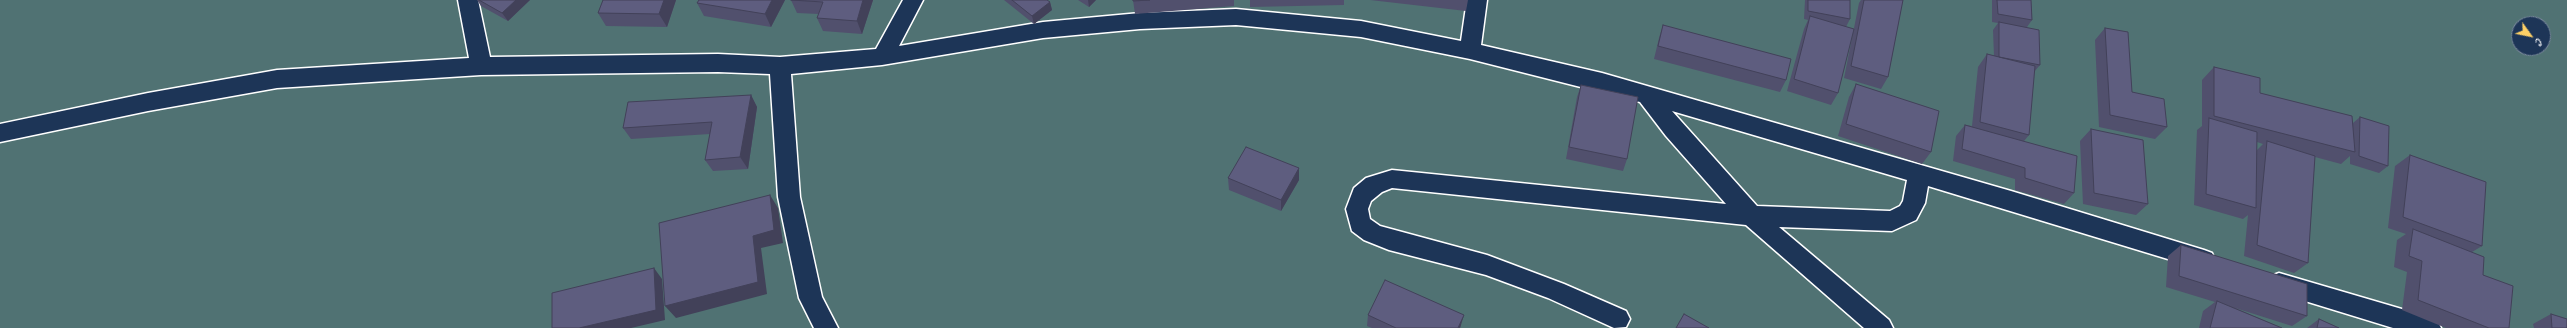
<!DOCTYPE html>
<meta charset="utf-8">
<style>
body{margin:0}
#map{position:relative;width:2567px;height:328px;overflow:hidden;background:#304163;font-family:Caveat,sans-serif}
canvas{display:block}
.north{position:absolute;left:2511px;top:16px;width:40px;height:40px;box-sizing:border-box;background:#1d3557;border:1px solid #77869a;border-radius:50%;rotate:123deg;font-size:11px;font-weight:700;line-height:16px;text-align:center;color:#fff}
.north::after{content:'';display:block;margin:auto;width:14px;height:18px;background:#ffd166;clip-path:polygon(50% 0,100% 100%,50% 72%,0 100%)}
</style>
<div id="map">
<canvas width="2567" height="328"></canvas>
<div class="north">С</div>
</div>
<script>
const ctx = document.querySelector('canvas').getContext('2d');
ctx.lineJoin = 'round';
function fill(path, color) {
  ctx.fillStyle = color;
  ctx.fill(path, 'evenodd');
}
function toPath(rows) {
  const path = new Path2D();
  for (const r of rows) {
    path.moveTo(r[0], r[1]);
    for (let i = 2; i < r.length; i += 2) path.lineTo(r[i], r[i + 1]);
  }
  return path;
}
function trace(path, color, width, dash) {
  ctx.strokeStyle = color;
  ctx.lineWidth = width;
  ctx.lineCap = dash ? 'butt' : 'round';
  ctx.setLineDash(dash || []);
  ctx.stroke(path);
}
fill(toPath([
 [0,0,2567,0,2567,328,0,328],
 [1289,16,1363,21,1473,45],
 [2519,24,2543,24,2543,48,2519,48]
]), '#507273');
const minor = toPath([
 [458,0,478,0,490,57,718,54,780,57,876,49,903,0,923,0,899,46,1043,22,1140,13,1236,9,1361,21,1461,41,1467,0,1487,0,1481,45,1602,73,2011,191,2204,250,2212,253,2215,260,2212,267,2204,270,1928,186,1925,203,1916,220,1892,231,1779,227,1889,320,1893,328,1864,328,1746,225,1392,188,1382,192,1371,201,1368,209,1370,219,1380,226,1487,255,1564,284,1626,311,1630,319,1626,327,1614,328,1548,298,1486,275,1389,250,1364,240,1352,231,1346,209,1354,188,1366,178,1392,170,1726,204,1666,136,1640,102,1470,59,1361,37,1236,25,1140,29,1043,38,882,65,791,74,800,197,822,297,838,328,814,328,799,298,778,197,770,74,718,72,481,75,277,88,148,111,0,142,0,124,148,93,277,70,469,58,458,0],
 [1672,111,1907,180,1903,201,1900,206,1890,211,1757,206,1672,111],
 [2279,273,2429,317,2437,320,2441,328,2393,328,2279,293,2271,290,2267,283,2271,276,2279,273]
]);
trace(minor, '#fff', 3);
fill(minor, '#1d3557');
fill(toPath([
 [477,0,530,0,508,21,481,6],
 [603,0,676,0,667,27,606,26,598,13],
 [699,0,785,0,771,27,704,16,697,3],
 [791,0,873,0,862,34,823,31,817,18,819,14,797,13],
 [1004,0,1047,0,1050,2,1052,10,1034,24],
 [1078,0,1096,0,1089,7],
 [1133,0,1234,0,1234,6,1135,14],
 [1250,0,1344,0,1344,5,1250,7],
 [1370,0,1468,0,1466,11],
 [1805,0,1850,0,1850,19,1846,27,1838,93,1831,105,1787,91,1804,29,1808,20,1804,19],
 [1861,0,1903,0,1888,77,1881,89,1844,78,1859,3],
 [1992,0,2031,0,2032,20,2027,27,2040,65,2034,72,2029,135,2024,141,2074,193,2064,204,2015,190,2015,179,1953,161,1956,136,1965,125,1972,126,1978,67,1987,54,1994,56,1993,30,1998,23,1992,22],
 [1663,25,1786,80,1780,92,1654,59,1659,38],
 [2105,28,2132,92,2167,127,2155,139,2099,127,2095,40],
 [2214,67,2260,93,2353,123,2360,117,2388,166,2379,173,2350,164,2350,156,2341,164,2315,157,2308,263,2294,273,2244,256,2248,215,2243,219,2194,205,2197,130,2202,126,2202,80],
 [2257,142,2263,144,2257,150],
 [1856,84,1931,152,1922,164,1838,136,1849,97],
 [1581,85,1627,159,1623,171,1566,159,1577,97],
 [751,95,757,107,748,169,713,171,705,160,710,134,631,139,623,128],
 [2091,129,2148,204,2136,215,2083,204,2080,141],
 [2410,155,2482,246,2472,252,2509,328,2446,328,2402,310,2407,272,2394,267,2397,240,2406,234,2388,228,2395,166],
 [1228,178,1299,180,1281,211,1229,190],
 [2181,245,2307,316,2292,326,2235,308,2282,328,2199,328,2203,311,2215,302,2166,287,2168,256],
 [2551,314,2567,328,2534,328,2533,324],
 [1368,315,1461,325,1460,328,1372,328,1367,326],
 [2319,319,2339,328,2307,328]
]), '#51506d');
fill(toPath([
 [516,0,530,0,508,21,502,13],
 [664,0,676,0,667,27,659,14],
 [772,0,785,0,771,27,765,14],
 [863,0,873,0,862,34,857,21],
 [1088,0,1096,0,1089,7],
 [1050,2,1052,10,1034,24,1032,16],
 [751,95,757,107,748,169,740,157],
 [1299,168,1299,180,1281,211,1281,200],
 [770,195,778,208,783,243,761,248,767,294,676,318,665,306],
 [654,268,662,279,665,320,631,328,579,328],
 [1464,315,1461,325,1460,328,1458,328]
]), '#424159');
const building = toPath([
 [479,0,516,0,502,13,479,0],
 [603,0,664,0,659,14,598,13,603,0],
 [699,0,772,0,765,14,697,3,699,0],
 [791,0,863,0,857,21,817,18,823,2,791,0],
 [1012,0,1047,0,1050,2,1032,16,1012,0],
 [1133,0,1150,0,1133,1,1133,0],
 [1808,0,1850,0,1850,19,1808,11,1808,0],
 [1864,0,1903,0,1888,77,1851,66,1864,0],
 [1997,0,2031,0,2032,20,1998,14,1997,0],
 [1810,16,1854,29,1838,93,1794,79,1810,16],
 [1999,22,2039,30,2040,65,1999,57,1999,22],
 [1663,25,1791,59,1786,80,1658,46,1663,25],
 [2105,28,2128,32,2132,92,2164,99,2167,127,2110,115,2105,28],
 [1987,54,2035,66,2029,135,1980,122,1987,54],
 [2214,67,2260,78,2260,93,2352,116,2355,152,2214,116,2214,67],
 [1856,84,1939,111,1931,152,1846,124,1856,84],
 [1581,85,1638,97,1627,159,1569,147,1581,85],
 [751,95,740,157,705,160,712,122,623,128,628,102,751,95],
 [2360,117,2389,126,2388,166,2359,156,2360,117],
 [2209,118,2257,132,2256,208,2206,194,2209,118],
 [1965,125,2077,156,2074,193,2025,178,2025,168,1962,149,1965,125],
 [2091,129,2143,140,2148,204,2094,193,2091,129],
 [2267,141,2315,156,2308,263,2257,245,2267,141],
 [1246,147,1299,168,1281,200,1228,178,1246,147],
 [2410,155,2486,182,2482,246,2403,217,2410,155],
 [770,195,774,230,753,236,758,282,665,306,659,223,770,195],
 [2413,229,2484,257,2483,275,2513,286,2509,328,2489,328,2418,300,2422,261,2409,256,2413,229],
 [2181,245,2307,284,2307,316,2179,276,2181,245],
 [654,268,656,310,579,328,552,328,552,293,654,268],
 [1385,280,1464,315,1458,328,1396,328,1368,315,1385,280],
 [2217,301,2282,328,2210,328,2217,301],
 [1684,314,1709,328,1676,328,1684,314],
 [2551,314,2567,319,2567,328,2552,328,2551,314],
 [2319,319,2339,328,2317,328,2319,319]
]);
fill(building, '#5e5d7f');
trace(building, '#424159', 1);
</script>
